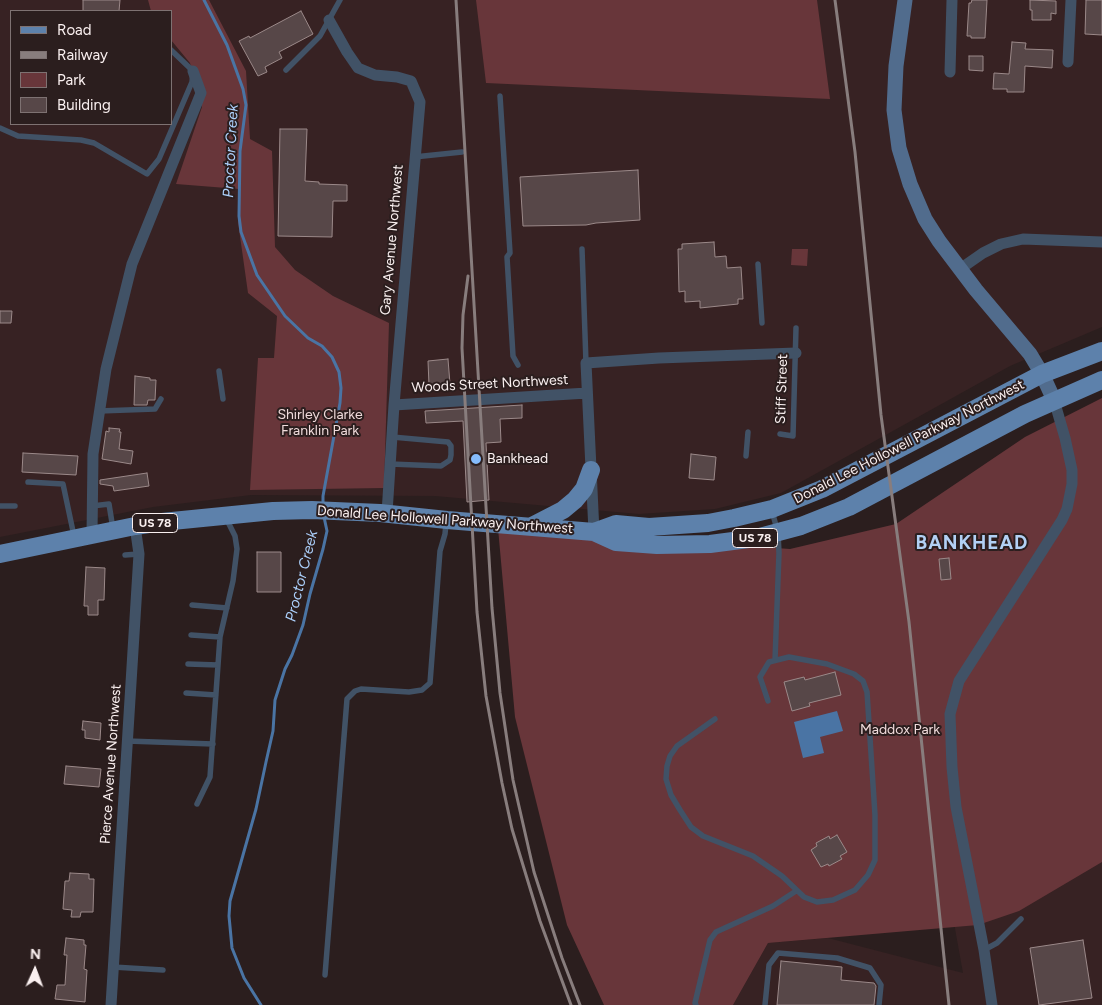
<!DOCTYPE html>
<style>
body{margin:0}
#map{position:relative;width:1102px;height:1005px;overflow:hidden;background:#2b1e1e;font-family:Figtree,sans-serif}
canvas{display:block}
.legend{position:absolute;left:10px;top:10px;width:162px;height:115px;box-sizing:border-box;background:#2b1e1e;border:1px solid #7e7272;margin:0;padding:6px 9px;list-style:none;font-size:15px;color:#faf0f0}
.legend li{display:flex;align-items:center;gap:10px;height:25px}
.legend b{width:25px;border:1px solid #7e7272}
.north{position:absolute;left:10px;top:945px;width:50px;height:50px;-webkit-text-stroke:4px #2b1e1e;paint-order:stroke;rotate:2deg;font-size:14px;font-weight:700;line-height:20px;text-align:center;color:#faf0f0}
.north::after{content:'';display:block;margin:auto;width:18px;height:22px;background:#faf0f0;clip-path:polygon(50% 0,100% 100%,50% 72%,0 100%)}
</style>
<div id="map">
<canvas width="1102" height="1005"></canvas>
<ul class="legend">
<li><b style="height:6px;background:#5d81ab"></b>Road</li>
<li><b style="height:6px;background:#887d7d"></b>Railway</li>
<li><b style="height:14px;background:#68363a"></b>Park</li>
<li><b style="height:14px;background:#574748"></b>Building</li>
</ul>
<div class="north">N</div>
</div>
<script>
const ctx = document.querySelector('canvas').getContext('2d');
ctx.lineJoin = 'round';
function fill(path, color) {
  ctx.fillStyle = color;
  ctx.fill(path, 'evenodd');
}
function toPath(rows) {
  const path = new Path2D();
  for (const r of rows) {
    path.moveTo(r[0], r[1]);
    for (let i = 2; i < r.length; i += 2) path.lineTo(r[i], r[i + 1]);
  }
  return path;
}
function trace(path, color, width, dash) {
  ctx.strokeStyle = color;
  ctx.lineWidth = width;
  ctx.lineCap = dash ? 'butt' : 'round';
  ctx.setLineDash(dash || []);
  ctx.stroke(path);
}
function drawText(font, color, halo, rows, align = 'center') {
  ctx.font = font + ' Figtree,sans-serif';
  ctx.lineWidth = 4;
  ctx.setLineDash([]);
  ctx.textBaseline = 'middle';
  ctx.strokeStyle = halo;
  ctx.fillStyle = color;
  for (const [text, x, y, turn = 0] of rows) {
    ctx.save();
    ctx.translate(x, y);
    ctx.rotate((+turn || 0) * Math.PI / 180);
    ctx.textAlign = isNaN(turn) ? turn : align;
    if (halo) ctx.strokeText(text, 0, 0);
    ctx.fillText(text, 0, 0);
    ctx.restore();
  }
}
fill(toPath([
 [0,0,1102,0,1102,327,1010,366,781,493,715,509,639,514,435,496,251,495,153,507,0,537],
 [11,11,171,11,171,124,11,124],
 [1102,859,1102,1005,733,1005,768,943,828,938,963,973,952,912]
]), '#372223');
fill(toPath([
 [148,0,209,0,246,71,250,139,272,151,275,247,295,270,333,296,389,323,384,488,250,490,258,358,274,358,277,316,248,293,238,222,239,189,176,184,202,107,190,63,171,40,171,11,151,11],
 [476,0,817,0,830,99,486,83],
 [792,249,808,249,807,266,791,265],
 [1102,398,1102,862,1019,911,978,925,768,943,733,1005,604,1005,567,925,515,717,498,528,790,549,896,524,1025,437]
]), '#68363a');
fill(toPath([
 [837,711,843,731,820,737,824,753,803,758,794,722]
]), '#4a74a4');
trace(toPath([
 [204,0,227,45,243,89,246,105,240,151,239,216,241,232,257,275,285,316,308,338,322,346,332,357,339,372,341,388,340,403,323,496,323,506],
 [261,1005,244,978,232,948,229,916,230,901,256,809,266,762,273,731,275,700,285,669,292,655,303,625,310,594,323,549,327,531,324,517]
]), '#4a74a4', 3);
const building = toPath([
 [83,0,120,0,119,11,83,11,83,0],
 [972,0,987,0,985,38,971,38,971,36,967,36,969,3,971,3,972,0],
 [1030,0,1056,1,1056,14,1051,13,1051,20,1032,20,1032,10,1030,10,1030,0],
 [1086,0,1102,0,1102,35,1085,34,1086,0],
 [301,11,313,34,279,52,282,58,265,67,267,72,258,76,239,41,249,36,250,38,301,11],
 [1012,42,1026,43,1025,49,1053,50,1052,68,1025,66,1024,92,1007,92,1007,89,993,89,994,73,1009,74,1012,42],
 [969,56,983,56,983,71,969,70,969,56],
 [280,129,307,129,305,181,319,182,319,184,347,185,347,201,333,201,332,237,278,236,280,129],
 [638,170,640,220,596,223,586,225,523,226,520,177,638,170],
 [714,242,715,257,726,256,727,268,741,267,743,299,738,299,738,304,700,308,700,301,685,302,685,291,679,292,678,249,682,249,682,244,714,242],
 [0,311,12,311,11,323,0,323,0,311],
 [448,359,450,384,429,385,428,361,448,359],
 [135,376,150,378,150,380,156,380,155,400,148,400,147,405,134,405,135,376],
 [522,405,522,418,500,419,501,442,486,443,489,500,467,502,463,421,426,423,425,411,522,405],
 [109,428,120,429,119,432,121,432,119,449,133,451,131,464,102,459,106,431,109,432,109,428],
 [23,453,78,456,76,475,22,472,23,453],
 [691,454,716,457,714,480,689,478,691,454],
 [147,473,149,486,114,491,113,486,100,484,100,480,147,473],
 [257,552,281,552,281,592,257,592,257,552],
 [949,558,951,579,941,580,939,559,949,558],
 [86,567,105,568,104,600,98,600,98,615,88,615,88,606,84,606,86,567],
 [835,672,841,695,809,703,810,706,792,711,784,682,804,677,805,680,835,672],
 [83,721,101,723,100,740,85,738,85,730,82,730,83,721],
 [66,766,101,769,99,787,64,784,66,766],
 [837,835,847,852,840,856,842,859,829,866,828,864,821,867,811,850,817,846,816,843,829,836,830,839,837,835],
 [70,873,89,874,89,879,94,879,93,912,81,912,80,917,71,917,72,910,63,909,65,881,69,881,70,873],
 [66,938,84,940,84,945,86,945,84,969,87,970,85,1002,55,999,57,985,65,985,67,955,64,955,66,938],
 [1083,940,1092,998,1039,1005,1030,948,1083,940],
 [781,961,842,967,841,980,874,983,876,986,874,1005,777,1005,781,961]
]);
fill(building, '#574748');
trace(building, '#9b8989', 1);
trace(toPath([
 [286,70,320,36,340,0],
 [500,96,510,253,507,257,513,356,518,365],
 [0,128,18,136,81,140,94,143,147,174,159,159,192,82,193,71,171,50],
 [414,157,462,152],
 [582,249,586,363],
 [758,264,762,323],
 [219,371,223,399],
 [99,411,155,409,161,399],
 [780,434,793,436,796,328],
 [746,456,748,432],
 [390,464,441,466,450,460,451,455,451,446,448,442,392,437],
 [28,482,63,484,74,536],
 [0,506,15,506],
 [92,506,109,504,113,529],
 [772,511,778,533,779,553,775,660],
 [125,555,139,554],
 [192,605,227,608],
 [191,635,220,637],
 [188,664,218,665],
 [186,693,216,695],
 [715,719,677,746,670,756,667,766,666,779,671,795,680,810,691,827,703,836,753,856,782,876,804,897,817,902,833,900,855,890,868,875,875,860,875,815,867,692,863,681,854,674,827,664,789,657,769,662,760,677,768,701],
 [127,741,213,744],
 [197,804,210,777,220,637,233,581,237,549,235,536,226,518],
 [984,950,997,943,1021,919],
 [113,967,163,970],
 [325,975,347,699,355,691,361,689,409,692,422,690,430,683,440,551,445,534,446,523],
 [696,1005,695,1003,710,940,716,932,773,906,796,891],
 [765,1005,769,965,778,953,837,958,870,968,881,985,879,1005]
]), '#415266', 5.5);
trace(toPath([
 [329,20,347,52,358,68,375,75,397,77,411,81,420,102,394,405,387,513],
 [1068,62,1071,0],
 [950,72,952,0],
 [960,269,983,253,1001,244,1023,239,1102,242],
 [394,405,587,393],
 [594,532,586,363,659,358,796,353],
 [92,535,93,454,106,369,132,264,201,93,193,71],
 [111,1005,139,554,135,526],
 [992,1005,984,950,956,807,952,767,950,714,959,681,1062,520,1067,509,1072,484,1072,470,1065,438,1054,400]
]), '#415266', 11);
trace(toPath([
 [905,0,896,66,894,110,899,148,910,184,925,219,939,241,976,290,1030,354,1042,374,1054,400]
]), '#516c8d', 15);
trace(toPath([
 [532,526,563,510,575,500,584,489,591,470],
 [594,532,616,524,649,527,708,523,734,518,772,509,822,489,1042,374,1102,351],
 [0,554,135,526,162,522,273,511,312,510,380,513,447,520,594,532,616,542,657,545,710,544,756,538,801,526,849,507,1025,414,1102,380]
]), '#5d81ab', 18);
trace(toPath([
 [456,0,492,608,500,693,513,780,534,872,562,958,580,1005],
 [835,0,855,152,881,415,909,622,949,1005],
 [468,276,463,315,462,348,477,612,486,696,502,783,512,829,540,921,571,1005]
]), '#887d7d', 3);
for (const [x, y, r, color] of [
 [476,459,6,"#85bbfb"]
]) {
  const dot = new Path2D();
  dot.arc(x, y, r, 0, 2 * Math.PI);
  ctx.fillStyle = color;
  ctx.fill(dot);
  trace(dot, '#2b1e1e', 2);
}
for (const [x, y, w] of [
 [155,523,45],
 [755,538,45]
]) {
  const box = new Path2D();
  box.roundRect(x - w / 2, y - 9.5, w, 19, 4);
  ctx.fillStyle = '#2b1e1e';
  ctx.fill(box);
  trace(box, '#faf0f0', 1);
}
drawText('bold 12px', '#faf0f0', null, [
 ["US 78",155,523],
 ["US 78",755,538]
]);
drawText('14px', '#faf0f0', '#2b1e1e', [
 ["Gary Avenue Northwest",392,240,-85],
 ["Woods Street Northwest",490,384,-3],
 ["Stiff Street",782,389,-88],
 ["Donald Lee Hollowell Parkway Northwest",909,442,-27],
 ["Donald Lee Hollowell Parkway Northwest",445,520,4],
 ["Pierce Avenue Northwest",111,764,-86]
]);
drawText('14px', '#f0dbdb', '#2b1e1e', [
 ["Shirley Clarke",320,415],
 ["Franklin Park",320,431],
 ["Maddox Park",900,730]
]);
drawText('14px', '#faf0f0', '#2b1e1e', [
 ["Bankhead",487,459]
], 'left');
drawText('italic 15px', '#acd0fb', '#2b1e1e', [
 ["Proctor Creek",231,151,-87],
 ["Proctor Creek",302,576,-76]
]);
ctx.letterSpacing = '1px';
drawText('bold 19px', '#b2d0f4', '#2b1e1e', [
 ["BANKHEAD",972,543]
]);
ctx.letterSpacing = '0px';
</script>
